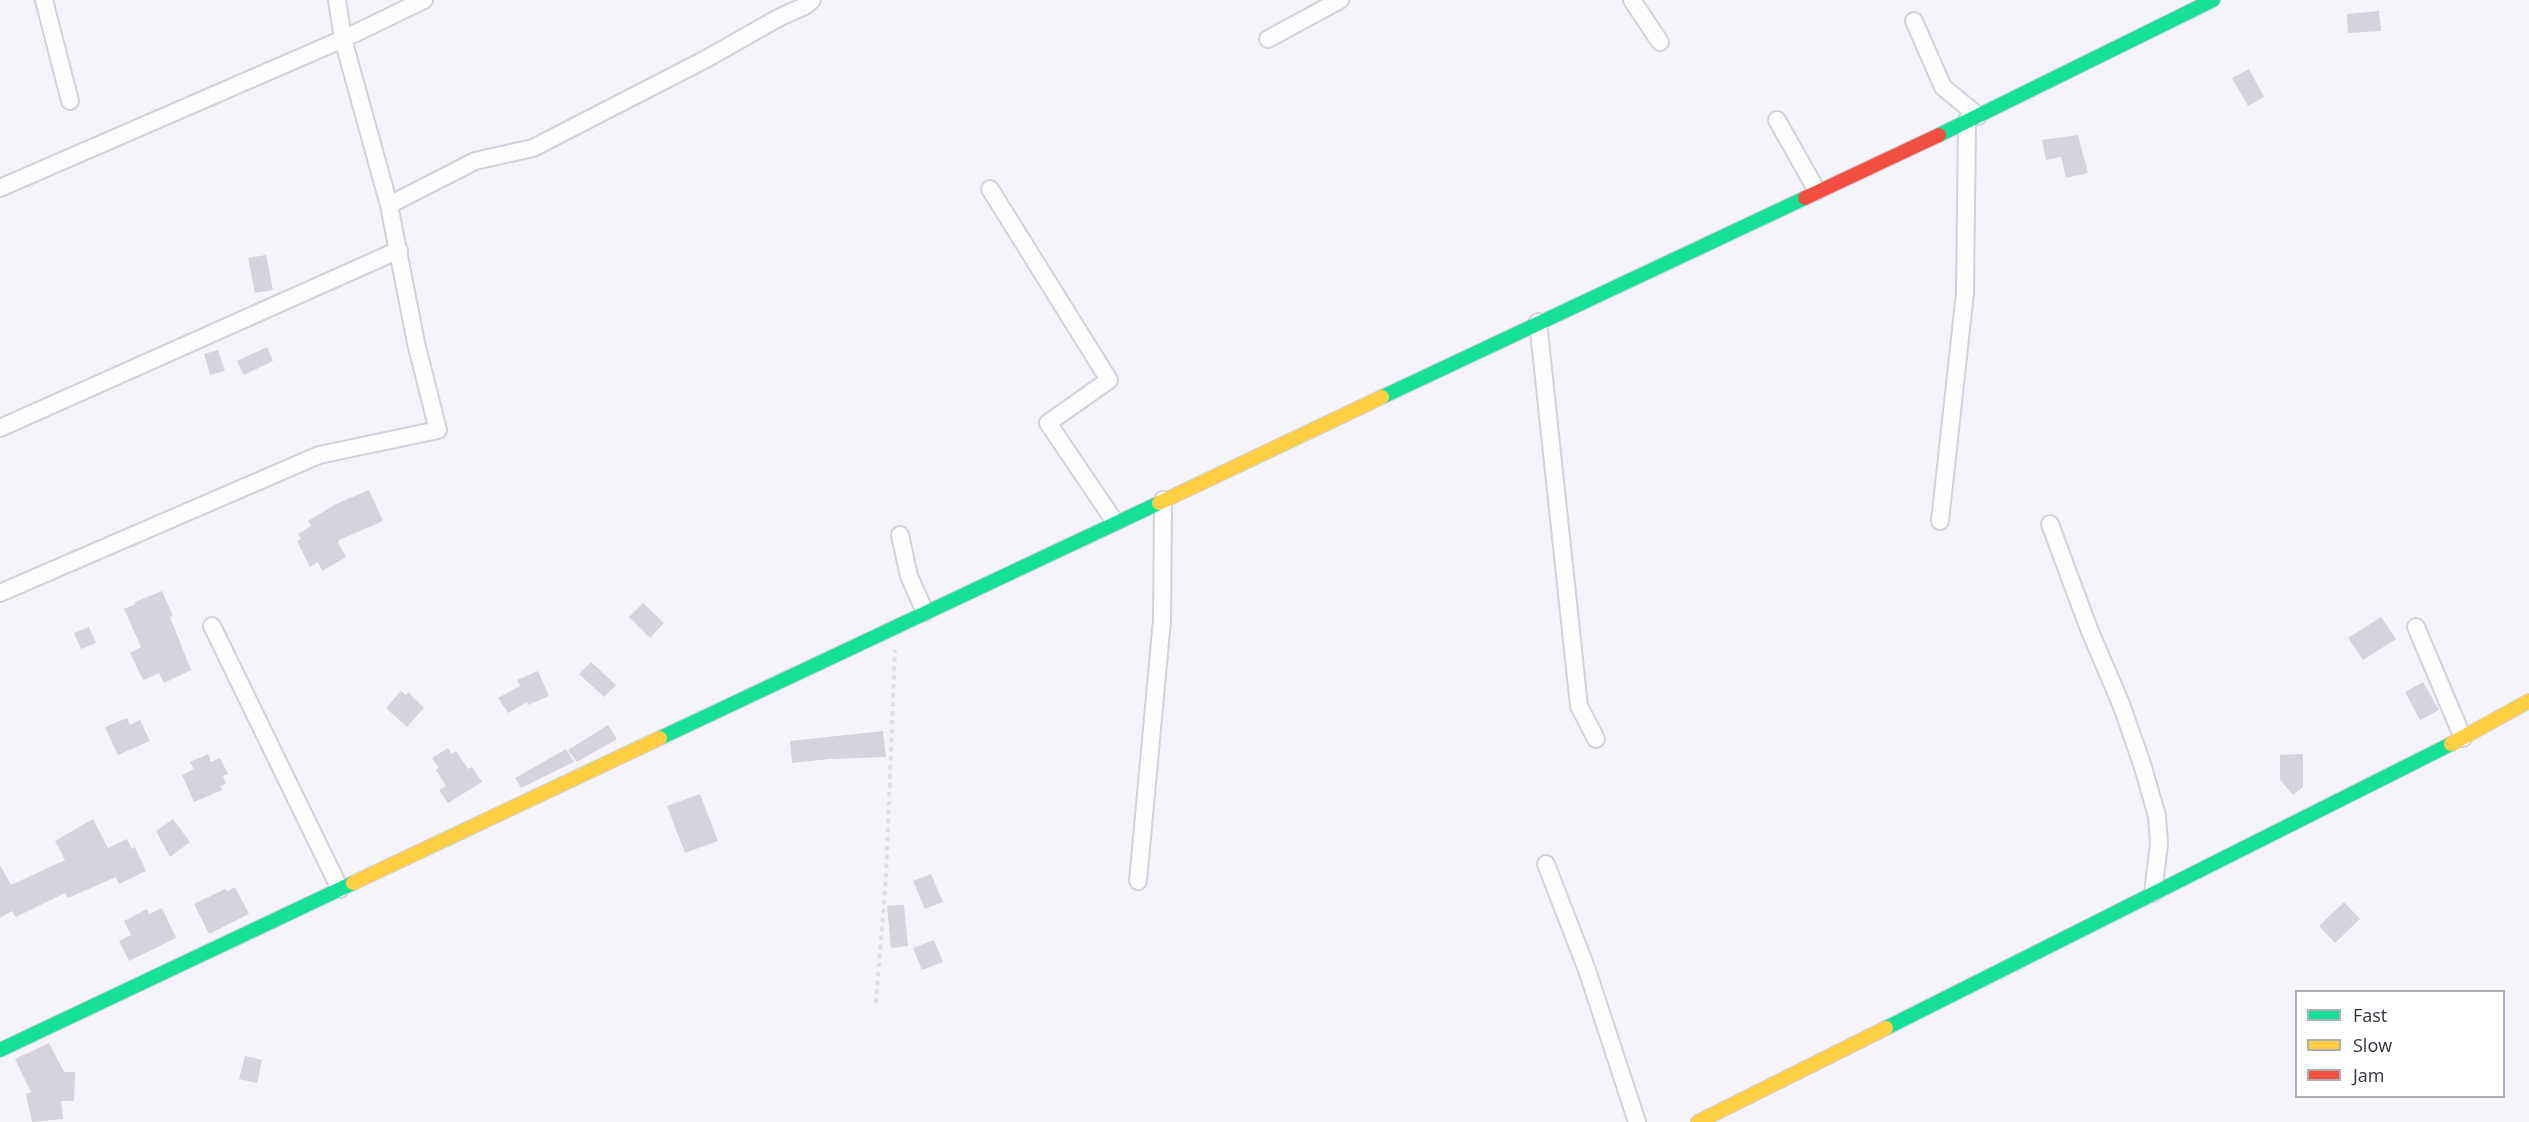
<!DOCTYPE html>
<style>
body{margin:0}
#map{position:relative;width:2529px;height:1122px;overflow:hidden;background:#f5f4fa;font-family:"Open Sans",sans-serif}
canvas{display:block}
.legend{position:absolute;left:2295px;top:990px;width:210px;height:108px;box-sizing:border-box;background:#fff;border:2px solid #aeadb1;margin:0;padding:8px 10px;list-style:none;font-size:18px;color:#34313d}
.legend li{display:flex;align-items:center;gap:12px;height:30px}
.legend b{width:30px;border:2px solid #aeadb1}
</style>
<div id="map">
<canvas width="2529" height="1122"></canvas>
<ul class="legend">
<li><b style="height:8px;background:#16e098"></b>Fast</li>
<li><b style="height:8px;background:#ffcf43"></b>Slow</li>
<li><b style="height:8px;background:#f24e42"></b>Jam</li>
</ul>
</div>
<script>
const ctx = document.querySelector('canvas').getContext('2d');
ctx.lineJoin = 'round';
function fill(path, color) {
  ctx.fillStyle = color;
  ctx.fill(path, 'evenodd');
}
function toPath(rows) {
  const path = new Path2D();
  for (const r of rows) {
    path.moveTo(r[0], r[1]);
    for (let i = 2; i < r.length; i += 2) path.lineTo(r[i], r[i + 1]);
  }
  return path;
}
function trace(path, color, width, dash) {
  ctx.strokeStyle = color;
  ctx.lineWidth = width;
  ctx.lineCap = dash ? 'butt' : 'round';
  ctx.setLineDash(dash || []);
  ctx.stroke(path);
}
fill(toPath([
 [2379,11,2381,31,2348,33,2347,14],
 [2249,69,2264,97,2248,106,2232,78],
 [2078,135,2088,173,2066,178,2061,157,2046,160,2042,140],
 [266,255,273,290,255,293,248,258],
 [267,347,273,361,244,375,237,361],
 [218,350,225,371,210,375,204,354],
 [369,490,383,521,339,540,338,543,346,557,322,571,318,562,310,567,297,541,301,539,298,534,311,526,308,521,336,504],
 [162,591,173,616,170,617,191,670,164,683,159,673,143,680,130,653,141,647,124,609,135,604,135,602],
 [643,603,664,623,650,638,629,617],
 [2381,617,2396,639,2363,660,2348,638],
 [89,627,96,643,81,649,74,633],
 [591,662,616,685,604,697,579,674],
 [538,671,549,696,528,705,527,702,508,713,498,698,520,686,517,680],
 [2423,682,2439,710,2420,720,2405,692],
 [401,691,406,695,408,692,424,708,407,727,386,708],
 [127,718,130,725,140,720,150,741,118,755,105,727],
 [608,725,617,739,577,762,568,750],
 [883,731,886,757,829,759,792,763,790,741],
 [448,748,452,754,456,751,468,769,472,767,482,782,448,803,439,790,446,786,436,770,439,768,432,758],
 [566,749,574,762,521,788,515,778],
 [208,754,211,762,220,758,228,774,223,776,226,784,220,786,222,790,194,802,182,775,194,769,190,762],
 [2303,754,2303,787,2293,795,2280,780,2280,755],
 [700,794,718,841,685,853,667,806],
 [93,819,108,848,127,839,132,849,135,847,146,871,119,884,116,877,68,898,65,893,16,917,12,911,0,918,0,865,11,885,65,860,55,841],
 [173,819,190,842,170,857,156,831],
 [931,874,943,902,925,909,913,881],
 [235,887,249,914,209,934,194,904,225,889,227,892],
 [2344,902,2360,919,2335,943,2319,926],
 [904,905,908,946,891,948,887,906],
 [162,908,176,938,129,961,119,941,131,935,124,921,147,909,149,914],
 [934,940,943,962,922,970,913,948],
 [49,1043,64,1072,75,1072,74,1101,61,1101,63,1119,32,1122,26,1094,31,1092,15,1059],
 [245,1056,262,1060,257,1083,239,1079]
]), '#d6d3dc');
const street = toPath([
 [44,0,70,101],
 [1632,0,1660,42],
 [1914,21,1943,87,1978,116],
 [1268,39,1340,0],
 [1777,120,1817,191],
 [0,188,343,39,424,0],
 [990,189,1109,380,1048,423,1115,522],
 [389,205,475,161,533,148,706,59,780,17,805,6,812,0],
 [1538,322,1579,706,1596,739],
 [0,428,399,250],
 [1940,521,1965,293,1967,120],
 [2050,524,2089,629,2121,704,2142,764,2157,816,2159,844,2153,893],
 [900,535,909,576,925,612],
 [0,593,319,455,438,430,416,343,389,205,343,39,337,0],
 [212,626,340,889],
 [2416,627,2463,738],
 [1546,864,1587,970,1637,1122],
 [1138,881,1162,620,1163,500]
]);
const fast = toPath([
 [1939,135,2213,0],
 [1382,397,1805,198],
 [660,738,1159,503],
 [1886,1028,2451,744],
 [0,1050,353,883]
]);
const slow = toPath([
 [1159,503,1382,397],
 [2451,744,2529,701],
 [353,883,660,738],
 [1698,1122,1886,1028]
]);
const jam = toPath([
 [1805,198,1939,135]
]);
trace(street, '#d3d1da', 20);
trace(fast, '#d3d1da', 16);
trace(slow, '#d3d1da', 16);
trace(jam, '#d3d1da', 16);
trace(toPath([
 [876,1003,886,877,895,650]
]), '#e0e0e2', 4, [4.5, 4.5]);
trace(street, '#fefdfe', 16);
trace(fast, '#16e098', 14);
trace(slow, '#ffcf43', 14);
trace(jam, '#f24e42', 14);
</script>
